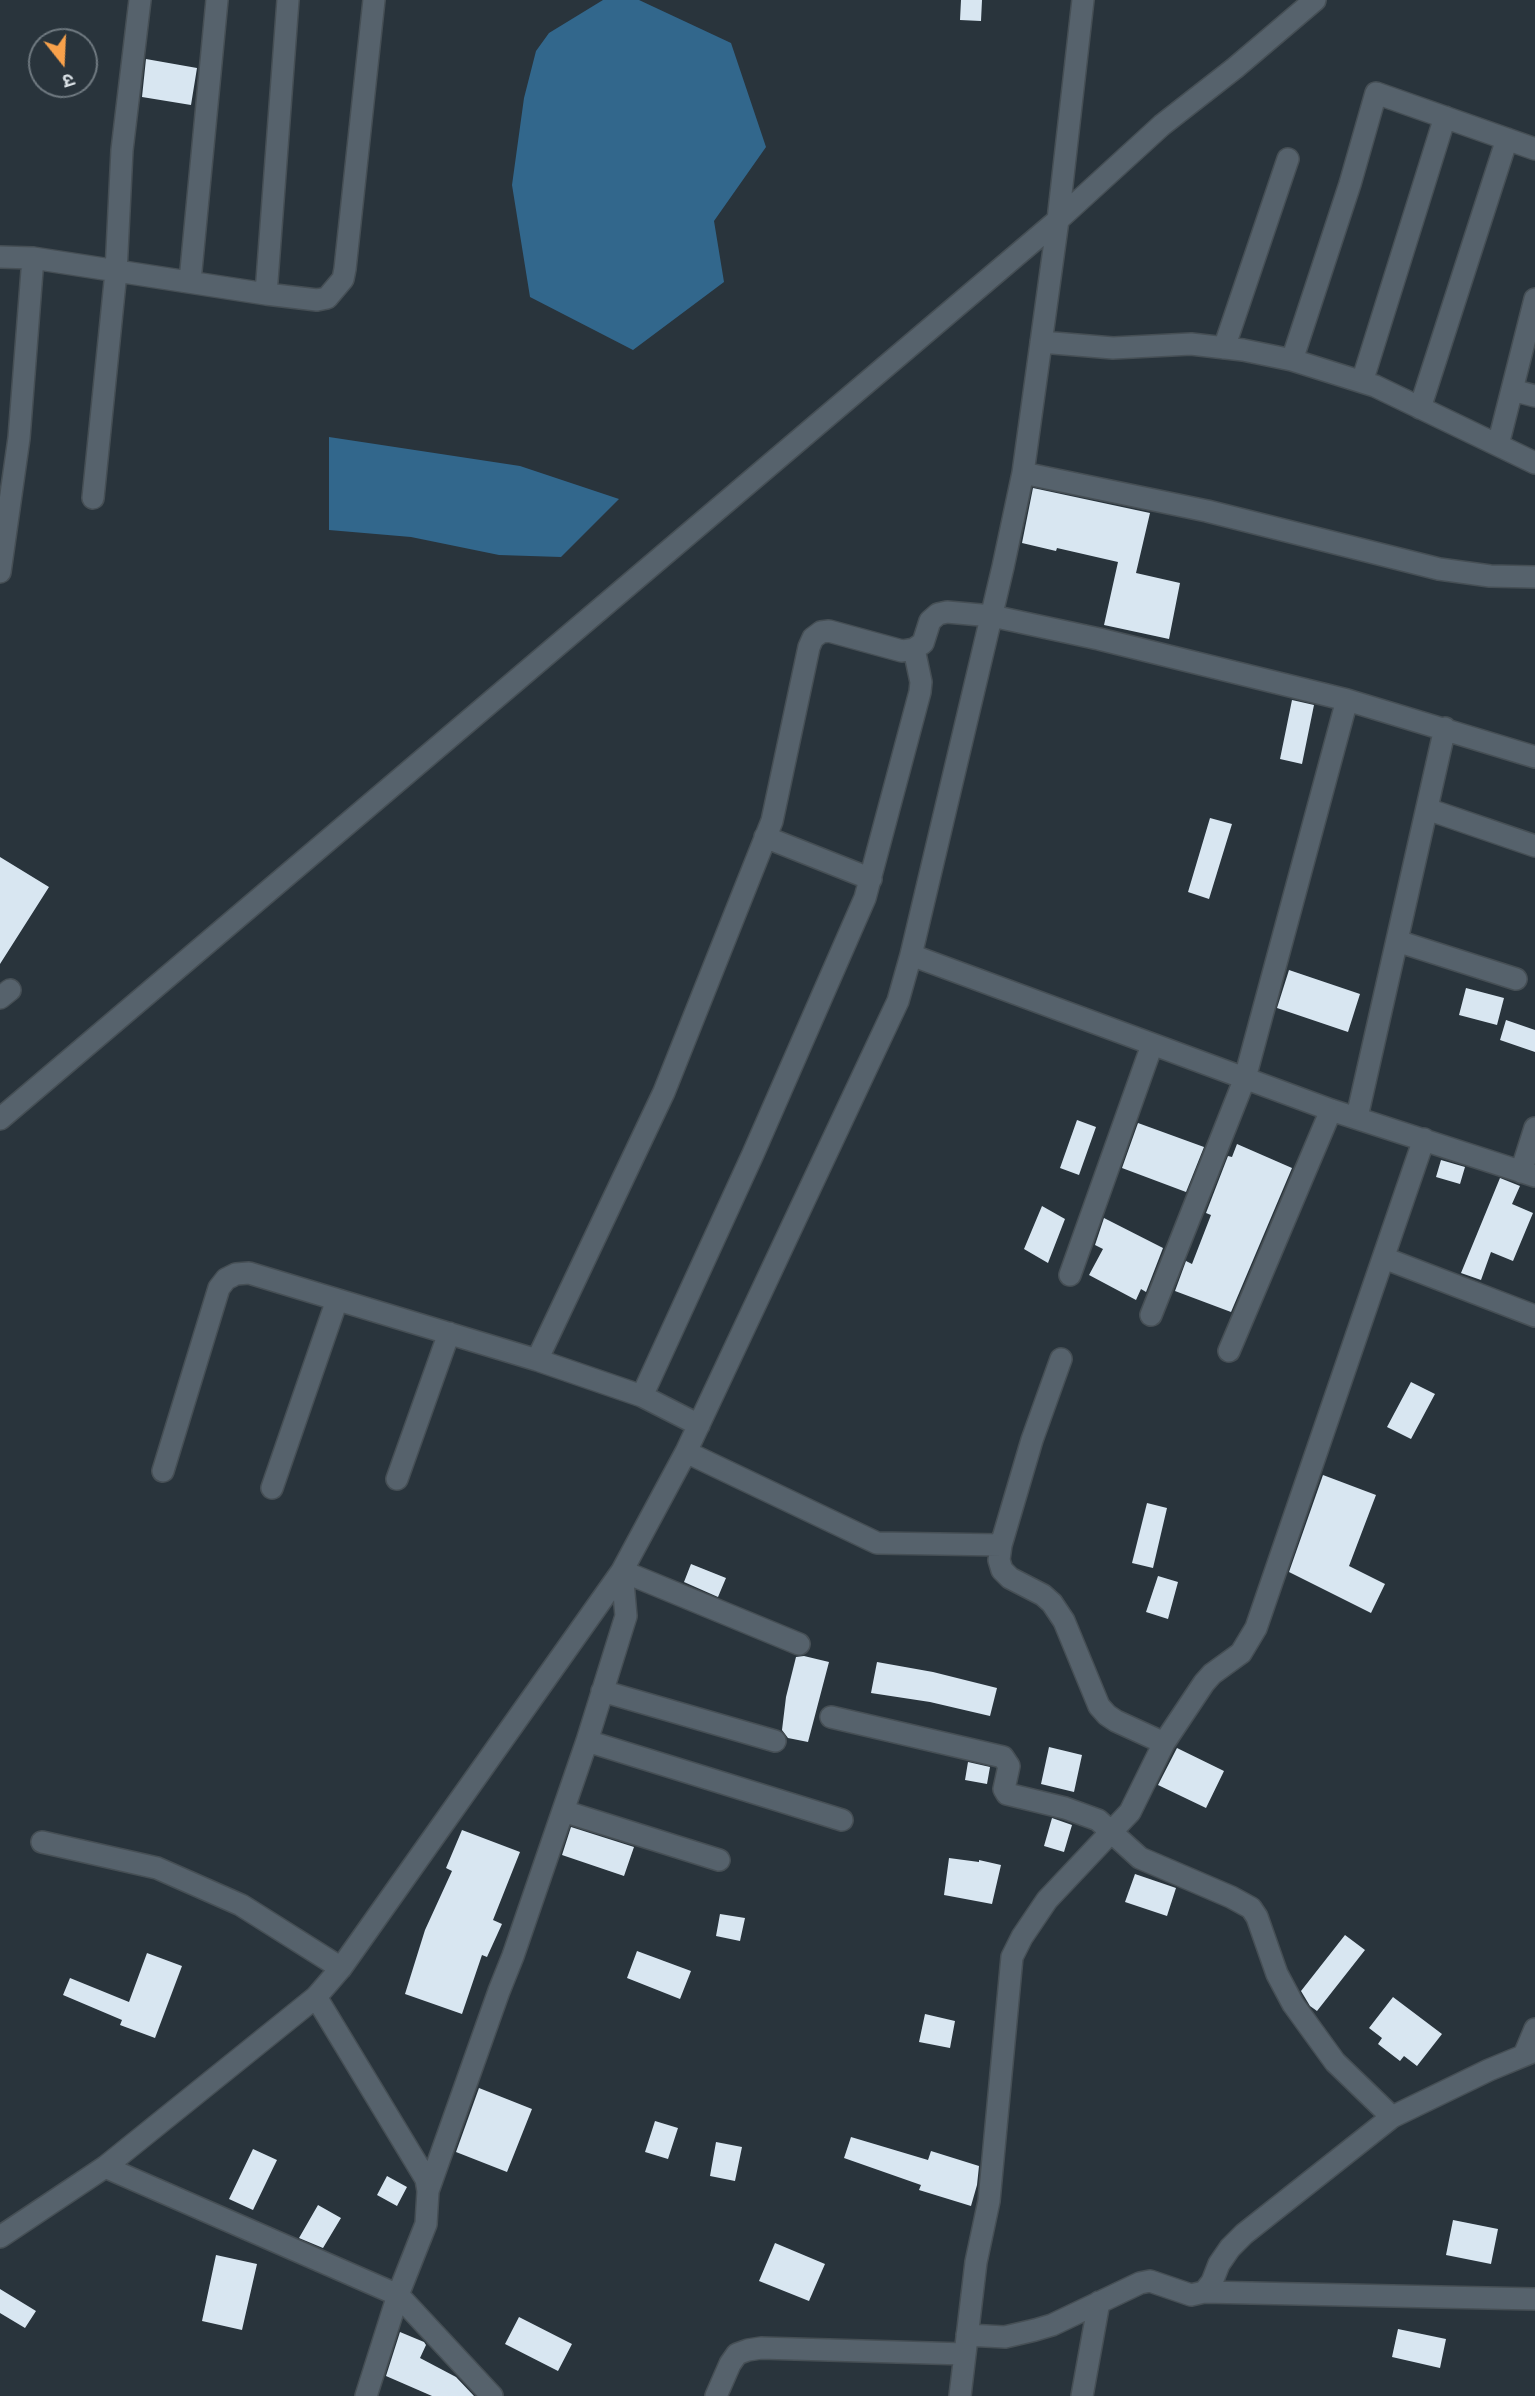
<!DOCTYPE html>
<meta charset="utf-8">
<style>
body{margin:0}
#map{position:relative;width:1535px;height:2396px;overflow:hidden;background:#29343c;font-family:"Noto Serif","Noto Sans Devanagari",serif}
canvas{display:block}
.north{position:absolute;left:28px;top:28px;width:70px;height:70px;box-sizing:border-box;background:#29343c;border:2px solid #6f7980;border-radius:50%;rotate:162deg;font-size:19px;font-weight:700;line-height:28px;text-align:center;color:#d9e0e5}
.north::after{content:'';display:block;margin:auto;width:24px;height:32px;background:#f8a14b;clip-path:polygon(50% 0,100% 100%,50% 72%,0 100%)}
</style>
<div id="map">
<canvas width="1535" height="2396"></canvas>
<div class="north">उ</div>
</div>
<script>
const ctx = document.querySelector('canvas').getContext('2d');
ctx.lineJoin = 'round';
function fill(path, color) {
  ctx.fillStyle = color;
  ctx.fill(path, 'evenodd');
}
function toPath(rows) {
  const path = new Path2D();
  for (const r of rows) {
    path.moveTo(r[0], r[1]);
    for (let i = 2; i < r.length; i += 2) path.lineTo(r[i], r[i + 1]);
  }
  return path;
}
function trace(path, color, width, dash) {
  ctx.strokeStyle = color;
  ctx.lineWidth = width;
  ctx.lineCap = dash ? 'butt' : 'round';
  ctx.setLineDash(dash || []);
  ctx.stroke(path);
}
fill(toPath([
 [603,0,639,0,731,43,766,147,714,221,724,282,633,350,530,297,512,185,524,98,536,51,549,33],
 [329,437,520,466,619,499,561,557,499,555,411,537,329,530]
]), '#32678c');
fill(toPath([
 [961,0,982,0,981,21,960,20],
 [146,59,197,68,191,105,142,97],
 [1033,488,1150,513,1136,573,1180,583,1169,639,1104,625,1118,562,1057,548,1056,551,1022,543],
 [1292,700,1314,705,1302,764,1280,759],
 [1210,818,1232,824,1209,899,1188,892],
 [0,857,49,887,0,964],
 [1289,970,1360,994,1348,1032,1277,1008],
 [1466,988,1504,998,1497,1025,1459,1015],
 [1506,1020,1535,1030,1535,1052,1500,1040],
 [1077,1120,1096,1127,1079,1175,1060,1168],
 [1138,1123,1204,1147,1186,1192,1122,1168],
 [1237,1144,1292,1168,1231,1312,1175,1291,1186,1261,1192,1264,1211,1215,1206,1213,1228,1156,1232,1157],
 [1441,1160,1465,1167,1460,1184,1436,1177],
 [1500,1178,1520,1186,1512,1204,1533,1213,1513,1261,1491,1252,1481,1280,1461,1273],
 [1042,1206,1065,1219,1048,1263,1024,1249],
 [1104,1218,1163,1248,1146,1292,1141,1289,1136,1300,1089,1275,1103,1249,1095,1245],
 [1411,1382,1435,1394,1411,1439,1387,1427],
 [1323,1475,1376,1495,1349,1566,1385,1584,1371,1613,1289,1572],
 [1147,1503,1167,1508,1153,1568,1132,1563],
 [691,1564,726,1578,718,1597,684,1582],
 [1158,1576,1178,1582,1168,1619,1146,1612],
 [804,1656,829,1662,808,1742,788,1738,782,1730,786,1697,796,1657],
 [877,1662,933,1672,997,1688,990,1716,930,1702,871,1693],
 [1049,1747,1082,1755,1074,1792,1041,1784],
 [1177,1748,1224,1771,1206,1808,1158,1785],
 [968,1762,990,1767,987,1784,965,1780],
 [1052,1818,1072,1825,1064,1852,1044,1846],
 [571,1827,634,1847,624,1876,562,1855],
 [462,1830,520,1852,493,1920,502,1924,487,1957,482,1955,462,2014,405,1994,425,1930,452,1871,446,1868],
 [949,1858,979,1862,979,1860,1001,1865,992,1904,944,1895],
 [1135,1874,1176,1888,1167,1916,1125,1902],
 [720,1914,745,1918,740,1941,716,1936],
 [1345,1935,1365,1950,1317,2011,1310,2006,1301,1991],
 [637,1951,691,1971,680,1999,627,1978],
 [147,1953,182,1966,155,2038,120,2025,122,2020,63,1995,70,1978,129,2002],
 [1393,1997,1442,2034,1417,2066,1404,2056,1400,2061,1378,2044,1382,2038,1369,2028],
 [925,2014,955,2021,950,2048,919,2042],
 [479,2088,532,2109,507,2172,456,2152],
 [655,2121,678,2128,668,2159,645,2152],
 [851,2137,928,2160,931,2151,979,2166,977,2185,971,2206,919,2190,921,2185,844,2158],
 [716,2142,742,2147,735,2181,710,2176],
 [253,2149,277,2160,253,2210,229,2199],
 [387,2176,407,2187,397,2206,377,2195],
 [318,2205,341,2218,323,2248,299,2238],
 [1453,2220,1498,2229,1491,2264,1446,2255],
 [775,2243,825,2264,809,2301,759,2281],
 [216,2255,257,2264,242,2330,202,2321],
 [0,2289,36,2311,25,2328,0,2313],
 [519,2317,572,2344,558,2371,505,2344],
 [1398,2329,1446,2339,1440,2368,1392,2357],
 [400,2332,424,2342,426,2345,420,2358,456,2377,474,2396,432,2396,386,2376]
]), '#d8e6f1');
const minor = toPath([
 [0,257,33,258,266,294,317,300,327,298,343,279,345,269,374,0],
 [190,281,217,0],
 [266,294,288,0],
 [1041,342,1113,348,1191,344,1243,350,1292,360,1375,386,1535,463],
 [1224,348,1288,159],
 [1292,360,1350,184,1376,93,1535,149],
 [1362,382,1445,117],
 [1512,390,1535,396],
 [1420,408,1507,139],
 [1498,445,1535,299],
 [1023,473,1207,511,1439,569,1490,576,1535,577],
 [93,498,116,272,122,150,140,0],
 [0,572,19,438,33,258],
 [1427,809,1535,846],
 [765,837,871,879],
 [1397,941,1516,979],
 [911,955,1331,1110,1535,1176],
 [0,998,10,990],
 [1357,1117,1445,728],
 [0,1119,1058,220,1162,125,1235,68,1315,0],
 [1521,1172,1535,1128],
 [1384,1258,1535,1316],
 [1070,1275,1152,1045],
 [1151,1315,1245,1078,1347,700],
 [1229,1351,1331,1110],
 [1061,1359,1032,1440,1001,1545,999,1560,1002,1570,1010,1578,1043,1595,1052,1603,1064,1621,1099,1706,1107,1715,1116,1721,1164,1743],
 [537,1360,664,1092,772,821,809,647,813,638,821,632,829,631,902,651,914,649,923,643,930,621,938,614,947,612,992,616,1099,639,1347,700,1535,757],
 [642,1396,753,1154,865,898,920,692,921,682,914,649],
 [686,1452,877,1543,1001,1545],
 [163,1471,219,1288,226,1279,236,1274,249,1273,537,1360,642,1396,699,1425],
 [397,1479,449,1333],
 [272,1488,337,1300],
 [602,1691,775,1741],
 [831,1717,1003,1757,1009,1766,1004,1789,1007,1794,1065,1808,1098,1820,1140,1858,1231,1897,1251,1908,1257,1917,1277,1974,1293,2004,1335,2062,1392,2117],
 [587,1741,842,1820],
 [563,1811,719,1860],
 [42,1842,157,1868,241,1905,341,1968],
 [316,1997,426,2179,428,2191,426,2224,398,2295,366,2396],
 [1525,2053,1535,2029],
 [105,2167,398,2295,492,2396],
 [428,2191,499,1991,513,1956,587,1741,626,1616,622,1571,799,1644],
 [0,2237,105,2167,316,1997,341,1968,622,1571,686,1452,898,1001,911,955,1003,567,1023,473,1058,220,1083,0],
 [1204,2292,1535,2299],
 [967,2335,1005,2337,1035,2330,1052,2325,1140,2283,1150,2281,1191,2295,1204,2292,1212,2282,1219,2264,1230,2248,1244,2234,1392,2117,1489,2070,1535,2051],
 [716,2396,730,2364,737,2354,748,2350,761,2348,965,2354,976,2262,989,2201,1012,1957,1022,1937,1047,1900,1130,1812,1164,1743,1204,1683,1212,1674,1241,1653,1256,1628,1424,1139],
 [960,2396,965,2354],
 [1082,2396,1099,2302]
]);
trace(minor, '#464f55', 24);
trace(minor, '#56626c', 21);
</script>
